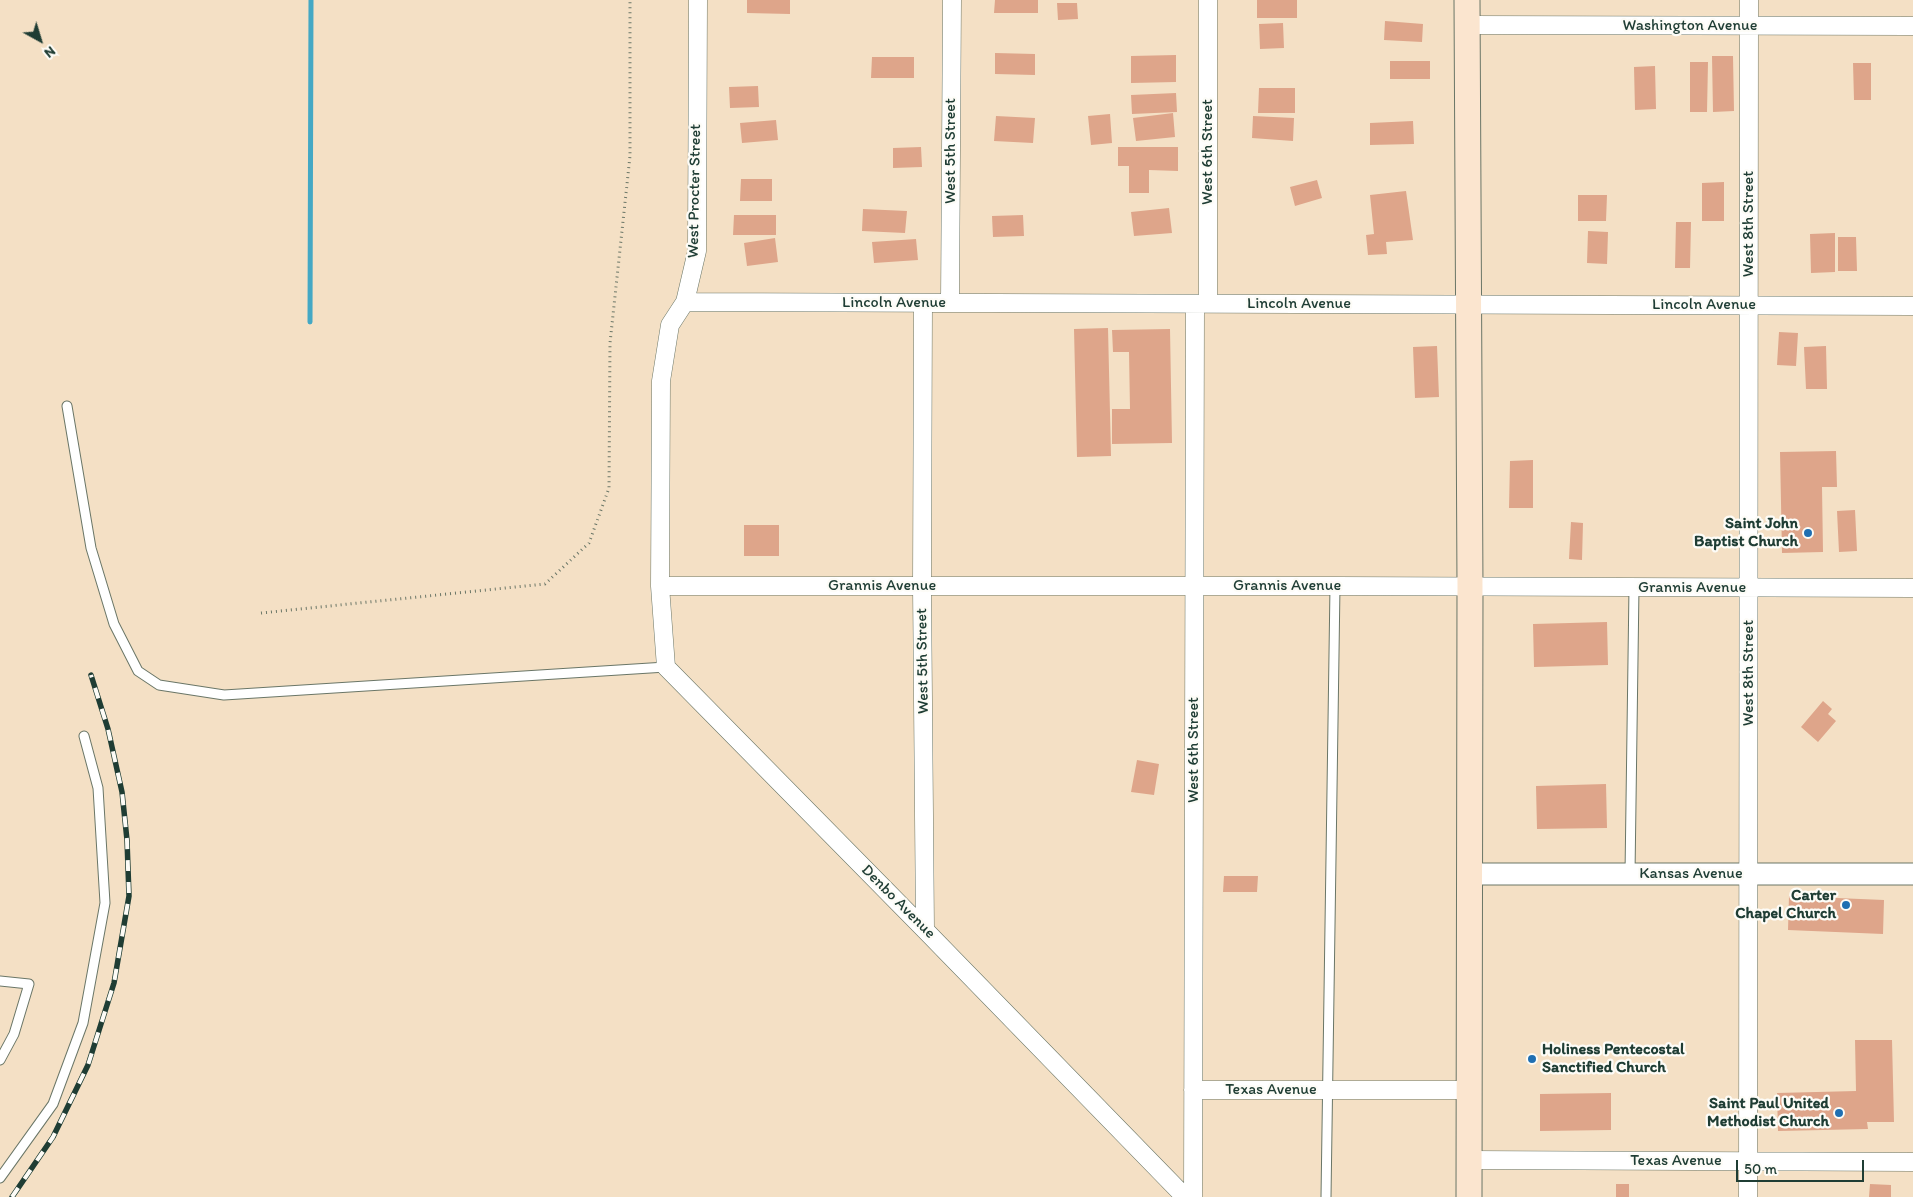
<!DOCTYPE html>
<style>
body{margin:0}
#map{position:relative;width:1913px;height:1197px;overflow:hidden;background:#f4e0c5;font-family:Itim,sans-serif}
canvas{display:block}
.north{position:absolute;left:15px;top:15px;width:50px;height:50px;-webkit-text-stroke:4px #fdfcf7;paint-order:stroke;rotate:141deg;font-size:14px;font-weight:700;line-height:20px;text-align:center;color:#1f3d34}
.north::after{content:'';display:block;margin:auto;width:18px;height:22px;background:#1f3d34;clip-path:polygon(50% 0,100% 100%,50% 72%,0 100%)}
.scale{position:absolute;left:1736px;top:1160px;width:128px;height:22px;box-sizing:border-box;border:2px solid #1f3d34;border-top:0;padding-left:6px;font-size:15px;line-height:18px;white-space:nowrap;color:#1f3d34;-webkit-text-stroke:4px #fdfcf7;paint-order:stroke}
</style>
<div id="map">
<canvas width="1913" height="1197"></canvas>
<div class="north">N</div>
<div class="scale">50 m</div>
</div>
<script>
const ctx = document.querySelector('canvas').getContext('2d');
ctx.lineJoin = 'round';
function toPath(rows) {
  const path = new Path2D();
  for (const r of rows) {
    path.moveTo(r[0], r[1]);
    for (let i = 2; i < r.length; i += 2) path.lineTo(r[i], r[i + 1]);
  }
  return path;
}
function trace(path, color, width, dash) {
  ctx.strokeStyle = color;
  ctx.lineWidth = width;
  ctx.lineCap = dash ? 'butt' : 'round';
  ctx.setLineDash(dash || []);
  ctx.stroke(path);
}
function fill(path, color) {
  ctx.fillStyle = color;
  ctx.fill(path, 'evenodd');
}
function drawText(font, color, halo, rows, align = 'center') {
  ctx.font = font + ' Itim,sans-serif';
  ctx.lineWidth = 4.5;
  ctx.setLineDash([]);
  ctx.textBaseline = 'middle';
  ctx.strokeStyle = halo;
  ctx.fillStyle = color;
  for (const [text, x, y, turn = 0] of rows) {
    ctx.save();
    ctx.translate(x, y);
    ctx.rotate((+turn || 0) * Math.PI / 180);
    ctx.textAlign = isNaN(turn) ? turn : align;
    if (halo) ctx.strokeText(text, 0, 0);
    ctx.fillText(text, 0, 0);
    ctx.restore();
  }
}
trace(toPath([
 [310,322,311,0]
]), '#44a8c4', 5);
fill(toPath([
 [747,0,790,0,790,14,747,13],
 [995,0,1038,0,1038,13,994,13],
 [1257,0,1297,0,1297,18,1257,18],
 [1057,3,1077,3,1078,19,1058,20],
 [1385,21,1423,24,1422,42,1384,40],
 [1283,23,1284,48,1260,49,1259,24],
 [995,53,1035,54,1035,75,995,74],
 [1176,55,1176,82,1131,83,1131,56],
 [1712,56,1733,56,1734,111,1713,112],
 [872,57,914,57,914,78,871,78],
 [1390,61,1430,61,1430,79,1390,79],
 [1690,62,1708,62,1707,112,1690,112],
 [1853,63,1871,63,1871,100,1854,100],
 [1655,66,1656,109,1635,110,1634,67],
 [758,86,759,107,730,108,729,87],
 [1259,88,1295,88,1295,113,1258,113],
 [1176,93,1177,112,1132,114,1131,95],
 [1173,113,1175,137,1136,141,1133,118],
 [1110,114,1112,143,1091,145,1088,116],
 [996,116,1035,118,1033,143,994,141],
 [1253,116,1294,118,1293,141,1252,138],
 [776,120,778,140,742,143,740,123],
 [1413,121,1414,144,1370,145,1370,123],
 [921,147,922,167,893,168,893,148],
 [1118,147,1178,147,1178,171,1149,170,1149,193,1129,193,1129,166,1118,166],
 [741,179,772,179,772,201,740,201],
 [1317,180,1322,198,1295,206,1290,187],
 [1724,182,1724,221,1702,221,1702,183],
 [1406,191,1413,240,1386,242,1387,254,1368,255,1366,235,1374,234,1370,195],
 [1578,195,1607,195,1606,221,1578,221],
 [1169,208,1172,233,1134,236,1131,212],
 [863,209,907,211,905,233,862,231],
 [734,215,776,215,776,235,733,235],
 [1023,215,1024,236,993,237,992,216],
 [1676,222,1691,222,1690,268,1675,268],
 [1588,231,1608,232,1607,264,1587,263],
 [1835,233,1835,272,1811,273,1810,234],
 [1838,237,1856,237,1857,271,1838,271],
 [775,238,778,262,747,266,744,243],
 [916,239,918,260,874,263,872,242],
 [1108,328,1111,456,1077,457,1074,329],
 [1170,329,1172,443,1112,444,1112,409,1130,409,1129,352,1113,352,1112,330],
 [1779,332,1798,333,1796,366,1777,365],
 [1437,346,1439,397,1415,398,1413,347],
 [1826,346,1827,389,1806,389,1804,347],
 [1836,451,1837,487,1822,487,1823,552,1782,553,1780,452],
 [1533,460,1533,508,1509,508,1510,461],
 [1855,510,1857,551,1839,552,1837,511],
 [1571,522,1583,523,1582,560,1569,559],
 [744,525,779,525,779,556,744,556],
 [1607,622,1608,665,1534,667,1533,624],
 [1823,701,1832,709,1828,714,1836,721,1818,742,1801,727],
 [1137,760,1159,764,1154,795,1131,792],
 [1606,784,1607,828,1537,829,1536,786],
 [1224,876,1258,876,1257,892,1223,892],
 [1789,896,1884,900,1883,934,1788,930],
 [1855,1040,1892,1040,1894,1122,1867,1122,1868,1129,1778,1131,1777,1093,1856,1091],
 [1611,1093,1611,1130,1540,1131,1540,1094],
 [1616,1184,1629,1184,1629,1197,1616,1197],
 [1870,1184,1891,1185,1891,1197,1869,1197]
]), '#dea58a');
const service = toPath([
 [67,406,91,548,114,624,138,671,159,685,224,695,666,667],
 [1630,874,1634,587],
 [0,981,29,984,14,1034,0,1060],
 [0,1178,53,1104,83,1023,105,903,98,788,84,736],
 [1326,1197,1335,586]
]);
const minor = toPath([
 [698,0,697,251,685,302,670,325,661,381,660,586,666,667,925,930,1185,1197],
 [1467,25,1913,26],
 [685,302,1913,306],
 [923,303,922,586,925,930],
 [950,303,952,0],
 [1208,303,1208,0],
 [660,586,1335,586,1913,588],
 [1193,1090,1469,1090],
 [1469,1160,1913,1162],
 [1193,1197,1195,304],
 [1748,1197,1749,0]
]);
const tertiary = toPath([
 [1469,874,1913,874]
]);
const secondary = toPath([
 [1467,0,1470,586,1469,1197]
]);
trace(service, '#6a7667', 11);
trace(minor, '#6a7667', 19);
trace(tertiary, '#6a7667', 23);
trace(secondary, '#6a7667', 27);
trace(toPath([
 [261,613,545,584,589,543,609,488,610,343,630,156,630,0]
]), '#6a7667', 3, [1, 4]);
trace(service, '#fff', 9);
trace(minor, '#fff', 18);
trace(tertiary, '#fff', 21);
trace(secondary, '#fbe5cf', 25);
const rail = toPath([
 [12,1197,53,1137,88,1065,114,983,129,896,127,840,122,792,108,729,91,675]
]);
trace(rail, '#1f3d34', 5.5);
trace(rail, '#fdfcf7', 4, [11]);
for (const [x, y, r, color] of [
 [1808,533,5,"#1f6fb2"],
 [1846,905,5,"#1f6fb2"],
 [1532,1059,5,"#1f6fb2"],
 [1839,1113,5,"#1f6fb2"]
]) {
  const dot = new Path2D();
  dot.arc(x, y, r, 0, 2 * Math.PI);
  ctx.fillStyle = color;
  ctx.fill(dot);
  trace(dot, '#fdfcf7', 2);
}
drawText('16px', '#1f3d34', '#fdfcf7', [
 ["Washington Avenue",1690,26],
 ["West 5th Street",951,151,-90],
 ["West 6th Street",1208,152,-90],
 ["West Procter Street",695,191,-89],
 ["West 8th Street",1749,224,-90],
 ["Lincoln Avenue",894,303],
 ["Lincoln Avenue",1299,304],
 ["Lincoln Avenue",1704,305],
 ["Grannis Avenue",882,586],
 ["Grannis Avenue",1287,586],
 ["Grannis Avenue",1692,588],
 ["West 5th Street",923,661,-91],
 ["West 8th Street",1749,673,-90],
 ["West 6th Street",1194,750,-90],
 ["Kansas Avenue",1691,874],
 ["Denbo Avenue",898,902,45],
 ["Texas Avenue",1271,1090],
 ["Texas Avenue",1676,1161]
]);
drawText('bold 16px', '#1f3d34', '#fdfcf7', [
 ["Saint John",1798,524],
 ["Baptist Church",1798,542],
 ["Carter",1836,896],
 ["Chapel Church",1836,914],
 ["Holiness Pentecostal",1542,1050,"left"],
 ["Sanctified Church",1542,1068,"left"],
 ["Saint Paul United",1829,1104],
 ["Methodist Church",1829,1122]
], 'right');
</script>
